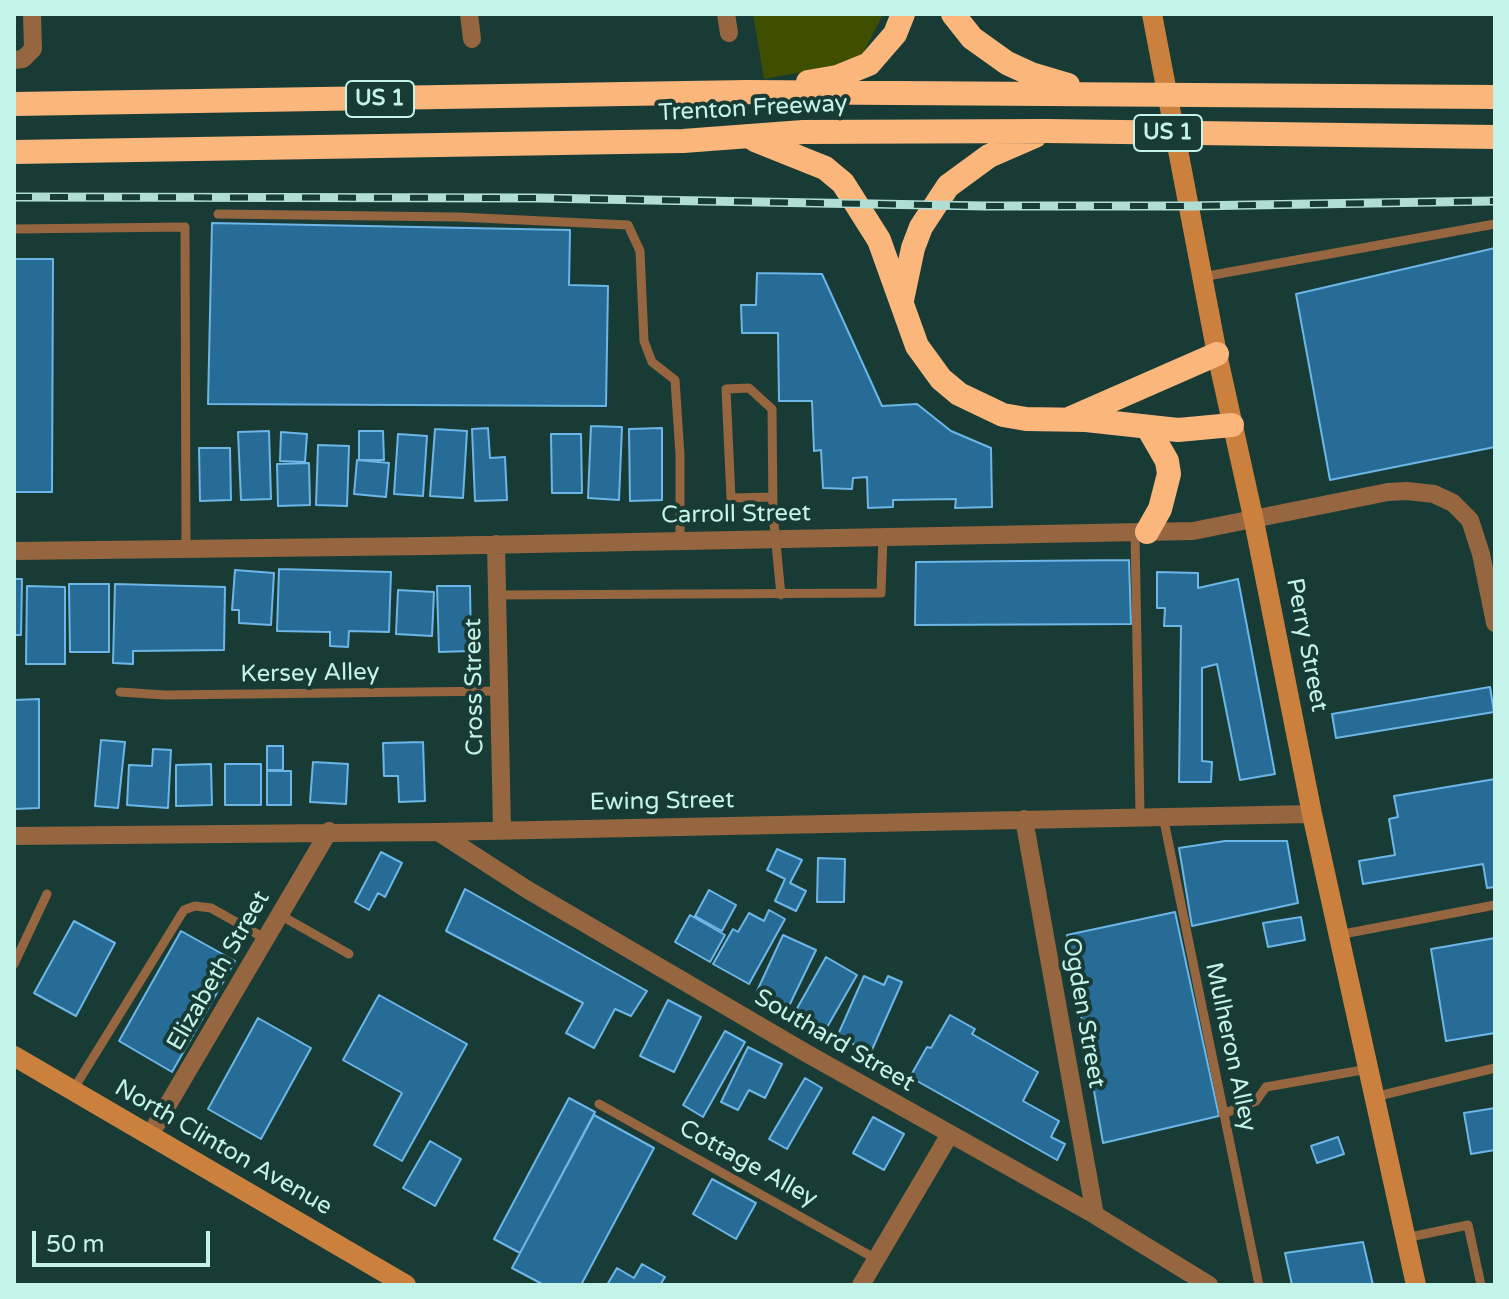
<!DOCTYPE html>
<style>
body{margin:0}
#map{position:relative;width:1509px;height:1299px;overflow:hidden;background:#193b35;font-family:"Varela Round",sans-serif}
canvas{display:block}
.frame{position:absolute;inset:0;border:16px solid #c3f3e9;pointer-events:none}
.scale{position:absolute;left:32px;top:1231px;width:178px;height:36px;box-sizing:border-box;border:4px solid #c3f3e9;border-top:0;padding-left:10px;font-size:24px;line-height:28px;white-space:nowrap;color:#c3f3e9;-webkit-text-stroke:6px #193b35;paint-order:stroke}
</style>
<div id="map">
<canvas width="1509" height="1299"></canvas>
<div class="frame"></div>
<div class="scale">50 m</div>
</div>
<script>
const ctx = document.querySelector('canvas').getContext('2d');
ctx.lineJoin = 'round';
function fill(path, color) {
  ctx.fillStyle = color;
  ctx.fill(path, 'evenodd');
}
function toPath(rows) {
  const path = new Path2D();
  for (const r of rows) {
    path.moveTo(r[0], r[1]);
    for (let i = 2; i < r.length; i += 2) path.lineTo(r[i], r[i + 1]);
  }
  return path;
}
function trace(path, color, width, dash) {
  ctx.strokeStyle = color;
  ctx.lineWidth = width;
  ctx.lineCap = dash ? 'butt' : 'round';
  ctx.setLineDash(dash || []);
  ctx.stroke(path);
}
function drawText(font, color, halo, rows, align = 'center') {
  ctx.font = font + ' "Varela Round",sans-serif';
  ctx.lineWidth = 8;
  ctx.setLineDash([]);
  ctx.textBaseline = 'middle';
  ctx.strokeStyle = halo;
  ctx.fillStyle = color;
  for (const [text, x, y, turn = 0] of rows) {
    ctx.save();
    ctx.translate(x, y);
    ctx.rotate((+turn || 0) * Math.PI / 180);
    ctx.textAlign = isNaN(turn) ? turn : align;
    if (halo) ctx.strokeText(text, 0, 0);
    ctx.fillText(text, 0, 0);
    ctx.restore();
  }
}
fill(toPath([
 [753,14,883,14,859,62,764,79]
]), '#404e00');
const building = toPath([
 [212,223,570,230,569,285,608,286,606,406,208,404,212,223],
 [1495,248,1495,447,1330,480,1296,294,1495,248],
 [14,259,53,259,52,492,14,492,14,259],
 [757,273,822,274,882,406,917,404,951,431,991,448,992,507,955,508,956,499,893,500,893,507,868,508,867,477,853,478,852,489,823,488,821,450,814,451,812,401,779,401,778,333,742,333,741,305,756,305,757,273],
 [591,426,622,427,619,500,588,498,591,426],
 [488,428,490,458,505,457,507,500,475,501,472,429,488,428],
 [662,428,662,500,630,501,629,429,662,428],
 [435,429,467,431,463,498,430,496,435,429],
 [269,431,271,499,241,500,238,432,269,431],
 [359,431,383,431,384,460,359,460,359,431],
 [281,432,307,434,305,462,280,461,281,432],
 [398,434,427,436,423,496,394,494,398,434],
 [551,434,581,434,582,493,552,493,551,434],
 [318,445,349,446,347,506,316,505,318,445],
 [199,448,230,448,231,500,200,501,199,448],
 [357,460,389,463,386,497,354,494,357,460],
 [309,463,310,505,278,506,277,464,309,463],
 [1129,560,1131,624,915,625,916,562,1129,560],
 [279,569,391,572,389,632,349,631,348,647,330,646,330,632,277,631,279,569],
 [235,570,274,573,271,625,239,623,239,610,232,610,235,570],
 [1157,572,1198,573,1198,588,1238,579,1275,774,1240,780,1217,664,1202,668,1202,761,1212,762,1211,782,1179,782,1181,626,1164,626,1165,608,1157,608,1157,572],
 [14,579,22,579,21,635,14,635,14,579],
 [69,584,109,584,109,652,70,652,69,584],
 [115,584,225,587,224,650,133,651,133,664,113,663,115,584],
 [27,586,65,587,65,664,26,664,27,586],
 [437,586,470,586,471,651,439,652,437,586],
 [398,590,434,592,432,636,396,634,398,590],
 [1490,687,1494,712,1336,738,1332,714,1490,687],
 [39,699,39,808,14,809,14,700,39,699],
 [101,740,125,742,118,808,95,806,101,740],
 [423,742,425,801,399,802,398,776,384,776,383,743,423,742],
 [267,746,283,746,283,770,267,770,267,746],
 [153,749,171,750,168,808,127,805,129,765,152,766,153,749],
 [313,762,348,764,346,804,310,802,313,762],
 [211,764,212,805,176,806,176,765,211,764],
 [225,764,261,764,261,805,225,805,225,764],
 [267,771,291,771,291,805,267,805,267,771],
 [1495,779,1495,887,1487,888,1483,864,1363,884,1359,861,1395,855,1389,819,1398,817,1394,796,1495,779],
 [1225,841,1287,841,1298,903,1192,926,1179,848,1225,841],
 [777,849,802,860,790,883,806,891,796,911,775,901,785,879,767,870,777,849],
 [381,852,402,863,385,897,378,893,369,910,355,902,381,852],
 [818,858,845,859,844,902,817,902,818,858],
 [465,889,647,991,631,1016,615,1009,594,1048,566,1033,583,1003,446,931,465,889],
 [709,890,736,905,722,931,695,916,709,890],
 [769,910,785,919,749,984,713,964,733,929,738,932,749,913,764,921,769,910],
 [1175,912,1219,1116,1103,1143,1067,935,1175,912],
 [690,915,725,935,710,962,675,942,690,915],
 [1301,917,1305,940,1268,947,1263,923,1301,917],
 [74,921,115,943,76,1016,34,993,74,921],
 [181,931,235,961,172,1072,119,1041,181,931],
 [783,935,816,950,789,1006,757,991,783,935],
 [1495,938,1495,1033,1446,1041,1431,949,1495,938],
 [826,957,857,975,826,1029,795,1012,826,957],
 [864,976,884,985,888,976,902,982,871,1052,837,1037,864,976],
 [379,995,467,1044,402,1161,374,1145,402,1093,343,1060,379,995],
 [668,1000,701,1017,674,1072,640,1056,668,1000],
 [950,1015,975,1029,972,1034,1038,1072,1023,1101,1059,1121,1051,1137,1065,1144,1057,1160,910,1077,927,1047,931,1048,950,1015],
 [258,1018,311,1048,261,1139,208,1109,258,1018],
 [725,1031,745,1042,703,1117,683,1105,725,1031],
 [748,1047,782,1064,765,1098,749,1090,738,1110,721,1102,748,1047],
 [805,1078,822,1088,787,1149,769,1139,805,1078],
 [569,1098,595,1112,520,1253,494,1239,569,1098],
 [1495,1108,1495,1150,1471,1154,1464,1113,1495,1108],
 [594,1115,654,1148,581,1285,544,1285,512,1268,594,1115],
 [873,1117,904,1134,884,1170,853,1153,873,1117],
 [1338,1137,1344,1154,1317,1163,1311,1146,1338,1137],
 [430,1141,461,1159,435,1206,403,1188,430,1141],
 [712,1179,756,1203,736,1239,693,1214,712,1179],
 [1363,1242,1373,1285,1292,1285,1285,1253,1363,1242],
 [642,1264,665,1277,660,1285,607,1285,617,1268,634,1278,642,1264]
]);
fill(building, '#266c97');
trace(building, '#6db6e8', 2);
trace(toPath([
 [218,214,458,217,628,225,640,251,644,341,652,362,675,380,680,455,680,540],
 [14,229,185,227,186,548],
 [1202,277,1495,224],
 [772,497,731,498,726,389,749,388,772,409,773,513,781,595],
 [1135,533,1140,816],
 [498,595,881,593,883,536],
 [120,692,165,695,500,691],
 [1163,816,1259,1285],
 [280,915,349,954],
 [1338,935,1495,905],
 [14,964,47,894],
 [73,1090,184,910,195,906,211,908,266,939],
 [1374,1097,1495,1068],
 [599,1104,876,1259],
 [1223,1114,1256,1101,1266,1087,1368,1069],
 [1405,1238,1468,1225,1481,1285]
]), '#95663f', 9);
trace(toPath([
 [469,14,472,39],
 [726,14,729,33],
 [14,60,23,59,33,49,32,14],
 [496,544,502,829],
 [14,551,429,546,1193,531,1388,492,1407,491,1434,494,1453,503,1470,520,1481,554,1495,623],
 [1024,819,1095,1215],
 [438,832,528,890,806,1053,1095,1215,1209,1285],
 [14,836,438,832,1312,814],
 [150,1135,329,831],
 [861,1285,950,1134]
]), '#95663f', 18);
trace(toPath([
 [1152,14,1217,354,1254,521,1312,814,1416,1285],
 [14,1056,406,1285]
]), '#cb813d', 20);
trace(toPath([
 [953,14,972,38,1007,63,1031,74,1068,85],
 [808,82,837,77,869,64,895,34,903,14],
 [14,104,747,92,1495,97],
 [755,140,825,168,843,183,879,240,917,346,941,379,959,394,1003,415,1026,419,1086,420,1178,430,1232,425],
 [14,152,683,141,803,132,1047,131,1495,137],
 [902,300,913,248,921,227,948,186,989,156,1035,136],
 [1071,418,1217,354],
 [1147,532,1160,509,1169,474,1167,461,1148,428]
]), '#fbb67c', 24);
const rail = toPath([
 [14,197,536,198,985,206,1189,206,1495,201]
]);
trace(rail, '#b0ded5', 9);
trace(rail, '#193b35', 6, [18]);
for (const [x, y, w] of [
 [380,99,68],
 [1168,133,68]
]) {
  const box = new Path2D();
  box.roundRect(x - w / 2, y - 18, w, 36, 6);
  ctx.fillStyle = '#193b35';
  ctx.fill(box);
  trace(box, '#c3f3e9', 2);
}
drawText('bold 22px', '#c3f3e9', null, [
 ["US 1",380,99],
 ["US 1",1168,133]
]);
drawText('24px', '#c3f3e9', '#193b35', [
 ["Trenton Freeway",753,109,-3],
 ["Carroll Street",736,515,-1],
 ["Perry Street",1306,645,79],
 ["Kersey Alley",310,674,-1],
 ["Cross Street",475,687,-91],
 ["Ewing Street",662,802,-1],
 ["Elizabeth Street",219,971,-60],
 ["Ogden Street",1083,1013,80],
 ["Southard Street",834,1041,30],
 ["Mulheron Alley",1230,1047,78],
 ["North Clinton Avenue",223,1148,30],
 ["Cottage Alley",748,1164,29]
]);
</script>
